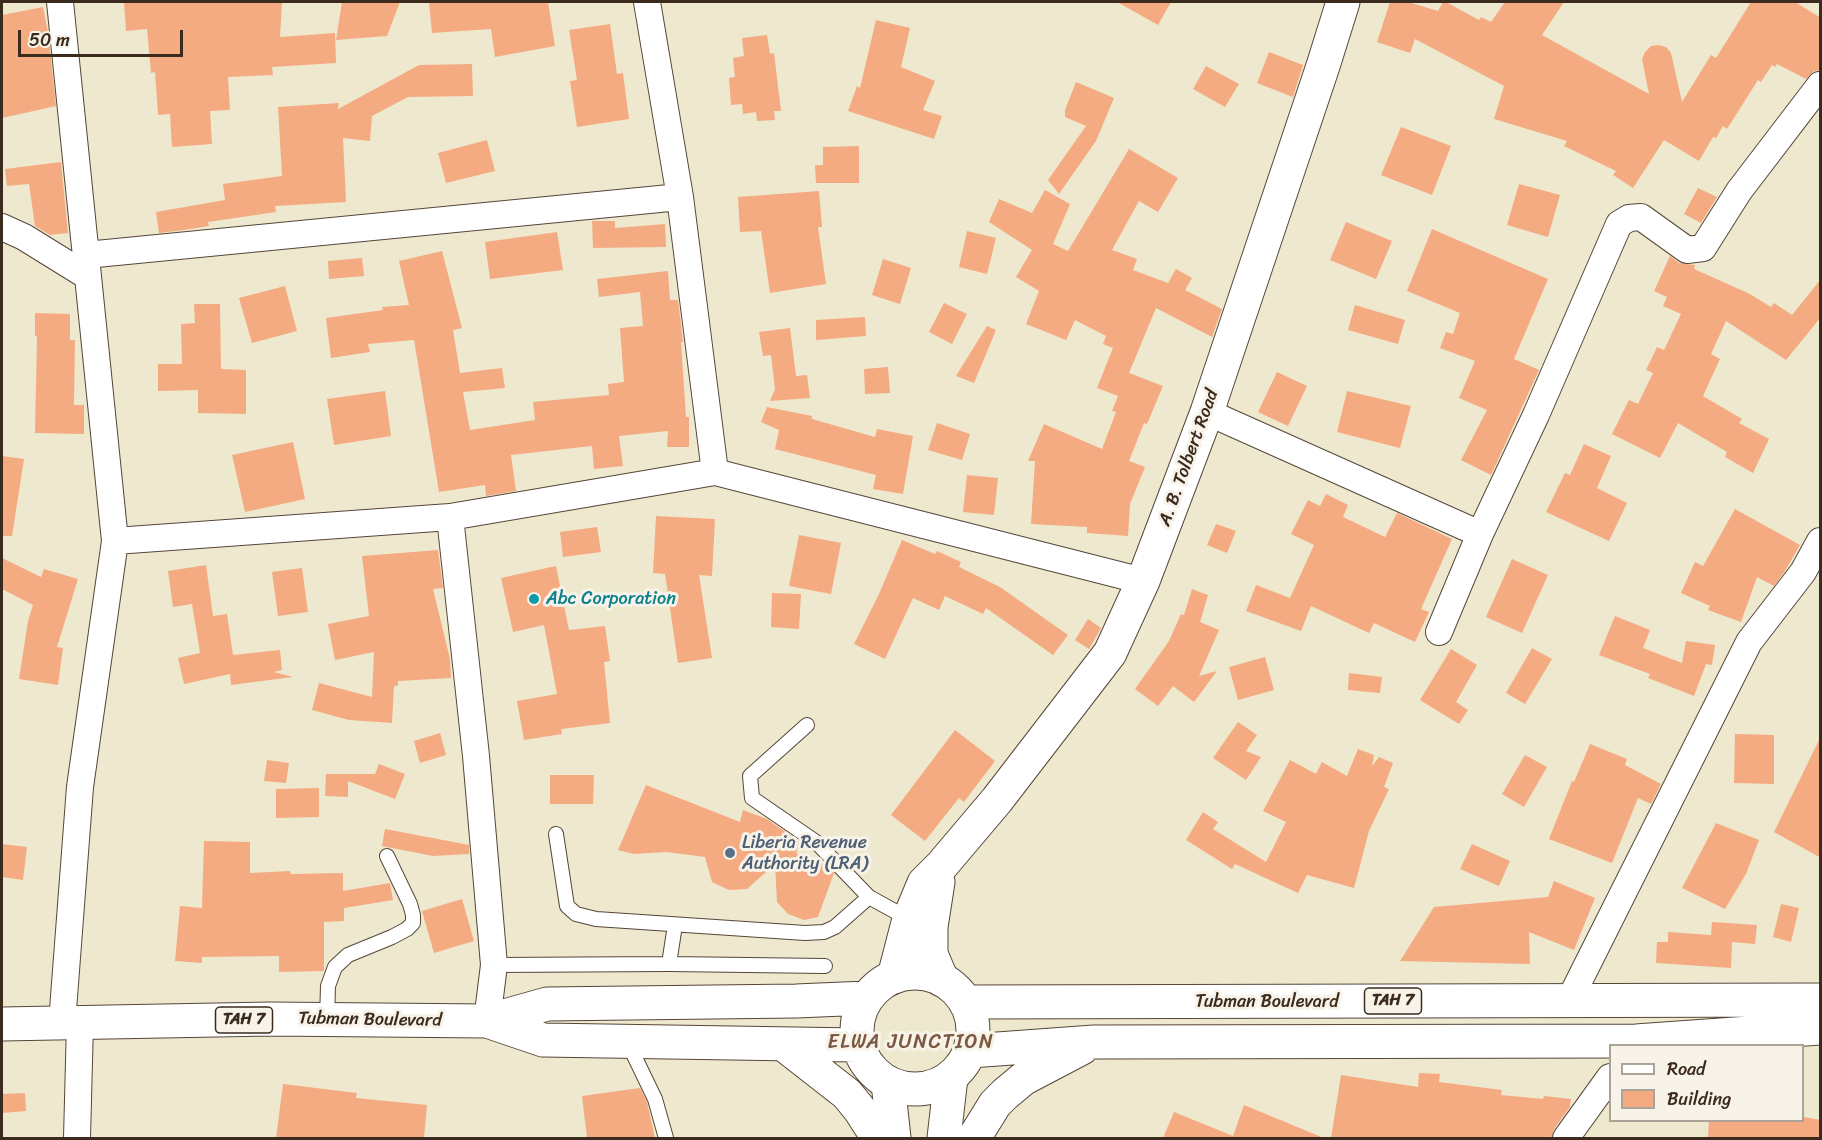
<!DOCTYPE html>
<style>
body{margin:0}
#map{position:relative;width:1822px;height:1140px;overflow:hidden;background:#eee8cf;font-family:Sriracha,sans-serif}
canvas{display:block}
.frame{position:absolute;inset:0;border:3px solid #3b2a1e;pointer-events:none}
.legend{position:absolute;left:1609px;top:1044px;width:195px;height:78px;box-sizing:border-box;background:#f7f3e8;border:2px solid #aca397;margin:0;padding:8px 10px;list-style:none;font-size:18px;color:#3b2a1e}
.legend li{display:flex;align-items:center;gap:12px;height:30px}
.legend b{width:30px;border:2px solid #aca397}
.scale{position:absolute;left:18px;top:30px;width:165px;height:27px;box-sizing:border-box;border:3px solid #3b2a1e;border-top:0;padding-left:8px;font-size:18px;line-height:21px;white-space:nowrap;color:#3b2a1e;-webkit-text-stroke:4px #f7f3e8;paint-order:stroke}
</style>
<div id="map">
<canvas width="1822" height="1140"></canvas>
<div class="frame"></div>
<ul class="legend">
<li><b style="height:8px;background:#fff"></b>Road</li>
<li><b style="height:16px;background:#f5ab82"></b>Building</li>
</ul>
<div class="scale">50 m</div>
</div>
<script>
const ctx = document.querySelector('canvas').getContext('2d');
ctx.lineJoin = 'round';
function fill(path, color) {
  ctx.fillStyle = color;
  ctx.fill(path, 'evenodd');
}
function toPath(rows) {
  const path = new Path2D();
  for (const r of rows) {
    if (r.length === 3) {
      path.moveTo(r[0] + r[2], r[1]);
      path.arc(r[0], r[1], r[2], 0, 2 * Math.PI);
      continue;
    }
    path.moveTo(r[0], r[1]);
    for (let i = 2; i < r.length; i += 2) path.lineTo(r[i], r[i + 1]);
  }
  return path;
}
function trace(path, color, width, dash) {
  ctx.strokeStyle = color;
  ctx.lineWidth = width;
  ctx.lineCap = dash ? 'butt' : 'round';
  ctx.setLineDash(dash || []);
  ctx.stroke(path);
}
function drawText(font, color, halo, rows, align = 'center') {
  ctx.font = font + ' Sriracha,sans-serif';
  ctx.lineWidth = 6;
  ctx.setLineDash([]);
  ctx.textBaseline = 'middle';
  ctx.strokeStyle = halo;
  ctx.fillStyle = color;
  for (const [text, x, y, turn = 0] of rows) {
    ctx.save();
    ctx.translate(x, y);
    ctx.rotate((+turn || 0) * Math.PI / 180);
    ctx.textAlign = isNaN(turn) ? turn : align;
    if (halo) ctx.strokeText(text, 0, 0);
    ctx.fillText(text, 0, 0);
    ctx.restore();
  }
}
fill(toPath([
 [124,2,282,2,280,37,335,33,336,63,272,67,273,75,228,77,230,110,210,111,212,144,172,147,170,114,158,115,155,72,151,73,147,29,126,31],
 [342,2,400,2,387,36,336,40],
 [429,2,548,2,555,46,495,57,491,29,432,33],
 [1117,2,1171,2,1158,25],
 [1390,2,1408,2,1438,11,1443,2,1446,2,1479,20,1481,17,1491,22,1505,2,1564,2,1542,35,1649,94,1642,59,1645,52,1651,46,1658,45,1666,47,1671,53,1682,102,1711,55,1716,58,1751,2,1795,2,1821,18,1821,70,1814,71,1806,79,1777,64,1775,67,1772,65,1761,82,1758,80,1727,129,1723,126,1716,138,1713,137,1699,161,1664,140,1633,188,1613,175,1616,171,1564,146,1567,141,1494,119,1504,86,1415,39,1410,53,1377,42],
 [43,7,48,32,56,106,2,118,2,15],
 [876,20,910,28,901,67,935,81,923,110,942,116,934,139,848,111,857,86,860,88],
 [610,24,617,74,623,73,629,119,577,127,570,81,577,80,569,30],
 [767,35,770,54,774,53,781,111,774,111,775,120,757,121,756,112,743,114,742,104,731,105,729,78,735,77,733,58,744,56,742,38],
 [1269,52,1303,65,1293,97,1257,83],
 [472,64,473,96,408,97,372,116,370,141,343,138,346,202,275,206,276,212,208,222,209,226,184,230,159,233,156,212,225,200,223,184,282,176,278,107,339,103,338,109,419,65],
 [1206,66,1239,84,1225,107,1193,89],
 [1076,82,1114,98,1096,141,1059,194,1048,180,1086,126,1065,117,1065,110],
 [1401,127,1451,146,1432,195,1381,175],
 [487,140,495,171,446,183,438,153],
 [859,146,859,183,816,183,815,165,823,165,823,147],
 [1129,149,1178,178,1158,212,1139,201,1112,250,1137,259,1133,270,1168,283,1176,269,1192,278,1185,290,1222,309,1212,337,1156,308,1129,373,1163,386,1147,424,1144,423,1129,461,1145,467,1130,504,1128,536,1087,533,1087,527,1031,524,1035,461,1028,461,1044,424,1102,449,1116,412,1112,411,1118,396,1097,388,1113,348,1103,344,1106,336,1075,320,1066,340,1026,324,1039,291,1016,277,1032,250,989,222,999,199,1032,213,1045,190,1070,204,1053,244,1068,251],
 [61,162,68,233,50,235,35,226,29,184,7,186,5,169],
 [1519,184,1560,195,1548,237,1507,225],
 [1698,188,1717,197,1701,223,1684,214],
 [819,191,822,227,818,227,826,284,770,293,761,231,740,232,738,197],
 [592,221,615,221,615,228,665,224,666,247,593,248],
 [1346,222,1392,241,1376,279,1330,260],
 [1432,229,1548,279,1514,359,1539,370,1491,475,1461,460,1487,410,1459,398,1475,361,1440,348,1446,332,1453,334,1460,313,1407,291],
 [967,231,996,238,987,274,959,267],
 [557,232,563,270,490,279,485,242],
 [442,251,462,328,453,330,460,373,502,368,505,388,463,392,470,430,535,420,533,402,609,395,608,384,624,382,620,328,643,326,640,292,599,297,597,279,668,271,670,300,678,300,683,342,681,342,686,417,689,417,689,447,667,447,668,431,619,436,623,466,594,469,592,446,511,455,516,491,486,496,485,485,439,492,414,340,368,344,370,352,331,358,326,318,383,310,382,307,409,305,399,261],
 [1670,256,1679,263,1695,265,1694,269,1750,294,1771,307,1774,303,1792,315,1821,279,1821,317,1786,360,1726,321,1711,354,1720,359,1703,396,1742,419,1739,423,1769,439,1753,473,1725,457,1727,452,1678,423,1660,458,1612,434,1629,400,1638,404,1653,373,1646,370,1657,347,1664,350,1681,314,1663,306,1667,297,1654,291],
 [362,258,364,276,329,279,328,261],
 [883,259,911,268,900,304,872,295],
 [285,286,297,331,252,343,239,298],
 [944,303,967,314,952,344,929,332],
 [194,304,220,304,221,369,246,370,246,414,198,413,198,390,158,391,158,364,182,364,181,324,195,323],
 [1355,305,1405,320,1398,344,1348,330],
 [35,313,70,314,70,340,75,340,74,405,84,405,84,434,35,433,37,336,35,336],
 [865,317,866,336,816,340,816,320],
 [987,326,996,330,974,383,956,376],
 [790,328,796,376,807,375,810,398,770,401,775,389,771,355,763,356,759,332],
 [888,367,890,393,865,394,864,369],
 [1277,372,1307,386,1288,426,1258,412],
 [385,391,391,436,334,445,327,399],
 [1347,391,1411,406,1400,448,1337,432],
 [767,407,812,416,812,419,875,437,877,429,913,436,903,494,873,489,876,475,775,449,779,430,761,422],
 [937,423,970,434,962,460,928,450],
 [293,442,305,499,245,512,232,455],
 [1584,444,1611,456,1597,488,1627,503,1609,541,1546,512,1565,473,1570,475],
 [2,456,24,459,12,536,2,536],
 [967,475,998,478,994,515,963,512],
 [1326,494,1348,505,1343,517,1385,537,1397,513,1452,539,1421,609,1429,612,1415,642,1374,623,1369,633,1311,606,1301,631,1246,611,1256,585,1290,598,1314,545,1291,534,1308,500,1320,506],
 [1735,509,1800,545,1785,571,1774,586,1757,577,1741,622,1708,610,1710,606,1681,593,1695,562,1703,566],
 [656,516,715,519,712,576,699,575,712,658,678,663,665,574,653,573],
 [1216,524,1236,531,1227,553,1207,545],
 [597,527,601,552,563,557,560,532],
 [799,535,841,543,831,594,789,586],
 [902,540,935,554,937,551,961,562,959,567,1000,587,1068,635,1053,655,986,608,983,614,945,596,939,610,913,598,885,659,854,644,879,594],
 [438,550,443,588,433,589,450,659,451,678,398,681,398,686,394,686,392,723,349,720,312,710,319,683,372,697,374,652,335,660,328,624,369,616,362,556],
 [2,558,41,577,44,569,78,579,57,647,63,648,58,685,19,679,28,621,33,605,2,589],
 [1512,559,1548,575,1522,633,1486,617],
 [206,565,213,616,227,614,233,655,280,650,282,670,274,672,293,677,231,685,230,674,184,684,178,658,200,653,192,604,173,607,168,571],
 [556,566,569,630,605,626,610,661,604,662,610,723,561,729,562,734,524,740,517,701,557,694,544,625,513,632,501,578],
 [302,568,308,612,278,616,272,572],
 [1192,589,1208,595,1200,622,1219,630,1199,676,1217,671,1194,702,1173,686,1158,706,1135,689,1169,641,1181,614,1184,615],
 [772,593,801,594,799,629,771,627],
 [1615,616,1650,630,1643,648,1682,663,1686,641,1715,645,1712,665,1706,664,1694,696,1648,678,1650,674,1599,655],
 [1088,619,1101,628,1089,649,1075,640],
 [1532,648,1552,659,1525,704,1506,693],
 [1451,649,1477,665,1456,702,1468,710,1459,724,1420,700],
 [1265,657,1274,690,1238,700,1229,667],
 [1349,673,1382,677,1380,693,1348,690],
 [1238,722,1257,735,1246,751,1261,757,1246,780,1213,758],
 [955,730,995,761,964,802,959,798,925,841,891,815],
 [440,733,446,755,420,763,414,741],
 [1735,734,1774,735,1774,784,1734,783],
 [1821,736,1821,858,1774,832],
 [1590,744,1627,759,1625,765,1661,784,1651,804,1638,798,1612,863,1549,839,1572,781,1574,782],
 [1358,749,1374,755,1372,766,1379,757,1393,763,1384,787,1389,789,1369,831,1354,888,1307,875,1298,893,1235,864,1232,869,1186,840,1203,812,1218,822,1213,829,1266,862,1286,822,1263,811,1290,760,1316,774,1322,762,1347,776],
 [1525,755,1547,767,1524,807,1502,794],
 [267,760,289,763,286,783,264,781],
 [379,764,405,774,395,799,348,781,348,797,325,796,326,774,375,774],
 [550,775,594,775,593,804,550,804],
 [646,785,740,822,743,810,767,819,800,842,796,853,826,865,834,873,818,917,804,920,788,914,777,902,775,864,747,889,729,890,712,882,705,857,666,852,634,854,618,850],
 [319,788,319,817,276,818,276,789],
 [1716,823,1759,840,1746,874,1725,909,1682,888],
 [385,829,469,845,469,854,433,856,382,846],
 [204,841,250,842,250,873,290,871,291,874,343,873,343,891,390,883,393,900,344,908,344,921,324,922,324,971,279,972,279,956,202,957,202,963,175,961,180,906,202,908],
 [2,844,27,847,23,880,2,877],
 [1472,844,1510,861,1499,886,1460,869],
 [1554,881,1595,898,1574,950,1529,932,1530,964,1400,961,1434,907,1548,897],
 [462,899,474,941,434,953,422,911],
 [1781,904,1799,908,1791,942,1773,937],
 [1712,922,1757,925,1755,944,1732,942,1731,968,1656,963,1657,942,1668,942,1668,932,1711,935],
 [1419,1073,1440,1074,1439,1082,1502,1090,1501,1095,1543,1099,1544,1096,1571,1099,1570,1107,1554,1129,1551,1138,1331,1138,1341,1075,1418,1087],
 [283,1084,357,1093,356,1098,427,1105,424,1138,276,1138],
 [640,1088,647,1102,655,1138,587,1138,582,1096],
 [25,1093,26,1111,2,1113,2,1094],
 [1244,1105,1324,1138,1163,1138,1174,1112,1233,1136],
 [1803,1117,1821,1120,1821,1138,1708,1138,1709,1120,1803,1120]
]), '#f5ab82');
const service = toPath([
 [807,725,750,776,752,798,816,842,869,897,909,919],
 [556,834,567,906,576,914,596,919,805,933,824,932,835,927,869,897],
 [669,964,675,925],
 [494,965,669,964,825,966],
 [327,1020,328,986,335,967,348,955,392,937,407,929,413,923,413,915,410,904,387,856],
 [628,1043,655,1099,666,1138]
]);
const minor = toPath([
 [60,2,115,541,80,787,62,1023],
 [647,2,680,197,715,472,1143,581],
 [2,227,24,237,87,276],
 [86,255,680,197],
 [1207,412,1480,534],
 [450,517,476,756,494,965,487,1021],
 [115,541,450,517,715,472],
 [1439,632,1480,534,1536,415,1619,224,1629,218,1641,217,1687,250,1703,248,1739,191,1820,85],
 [1570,999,1749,642,1803,572,1820,541],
 [77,1138,80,1023],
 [1566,1138,1610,1077]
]);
const tertiary = toPath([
 [938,882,931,927,931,954,942,980],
 [894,977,909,919,924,883,942,865,997,800,1110,653,1143,581,1207,412,1323,66,1343,2]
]);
const primary = toPath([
 [888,1083,894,1138],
 [944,1138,951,1077]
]);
const trunk = toPath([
 [915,1031,58],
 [966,1002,1820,1000],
 [487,1021,543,1040,858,1045],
 [2,1024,270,1019,487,1021,547,1004,796,1001,867,998],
 [783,1044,847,1094,860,1110,878,1138],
 [970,1051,1094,1042,1636,1041,1820,1028],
 [974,1138,995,1104,1005,1094,1023,1079,1082,1048]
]);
trace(service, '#564639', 16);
trace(minor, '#564639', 28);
trace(tertiary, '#564639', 35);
trace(primary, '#564639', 35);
trace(trunk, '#564639', 35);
trace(service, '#fff', 14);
trace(minor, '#fff', 26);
trace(tertiary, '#fff', 33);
trace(primary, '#fff', 33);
trace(trunk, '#fff', 33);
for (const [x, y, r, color] of [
 [534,599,6,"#0f9aa8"],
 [730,853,6,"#5c6f8a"]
]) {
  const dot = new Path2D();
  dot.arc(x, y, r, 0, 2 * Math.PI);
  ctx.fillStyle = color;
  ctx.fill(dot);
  trace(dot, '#f7f3e8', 2);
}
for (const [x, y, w] of [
 [1393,1001,57],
 [244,1020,57]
]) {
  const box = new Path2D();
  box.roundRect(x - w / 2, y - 13, w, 26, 4.5);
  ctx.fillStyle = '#f7f3e8';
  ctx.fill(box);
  trace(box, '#3b2a1e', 1.5);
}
drawText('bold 16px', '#3b2a1e', null, [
 ["TAH 7",1393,1001],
 ["TAH 7",244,1020]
]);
drawText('18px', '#3b2a1e', '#f7f3e8', [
 ["A. B. Tolbert Road",1189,458,-70],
 ["Tubman Boulevard",1267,1002],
 ["Tubman Boulevard",370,1020,1]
]);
drawText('18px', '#0d838f', '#f7f3e8', [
 ["Abc Corporation",546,599]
], 'left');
drawText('18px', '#4e5e75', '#f7f3e8', [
 ["Liberia Revenue",742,843],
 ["Authority (LRA)",742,864]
], 'left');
ctx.letterSpacing = '1.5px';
drawText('20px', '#7c5741', '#f7f3e8', [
 ["ELWA JUNCTION",911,1043]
]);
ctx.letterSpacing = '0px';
</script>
